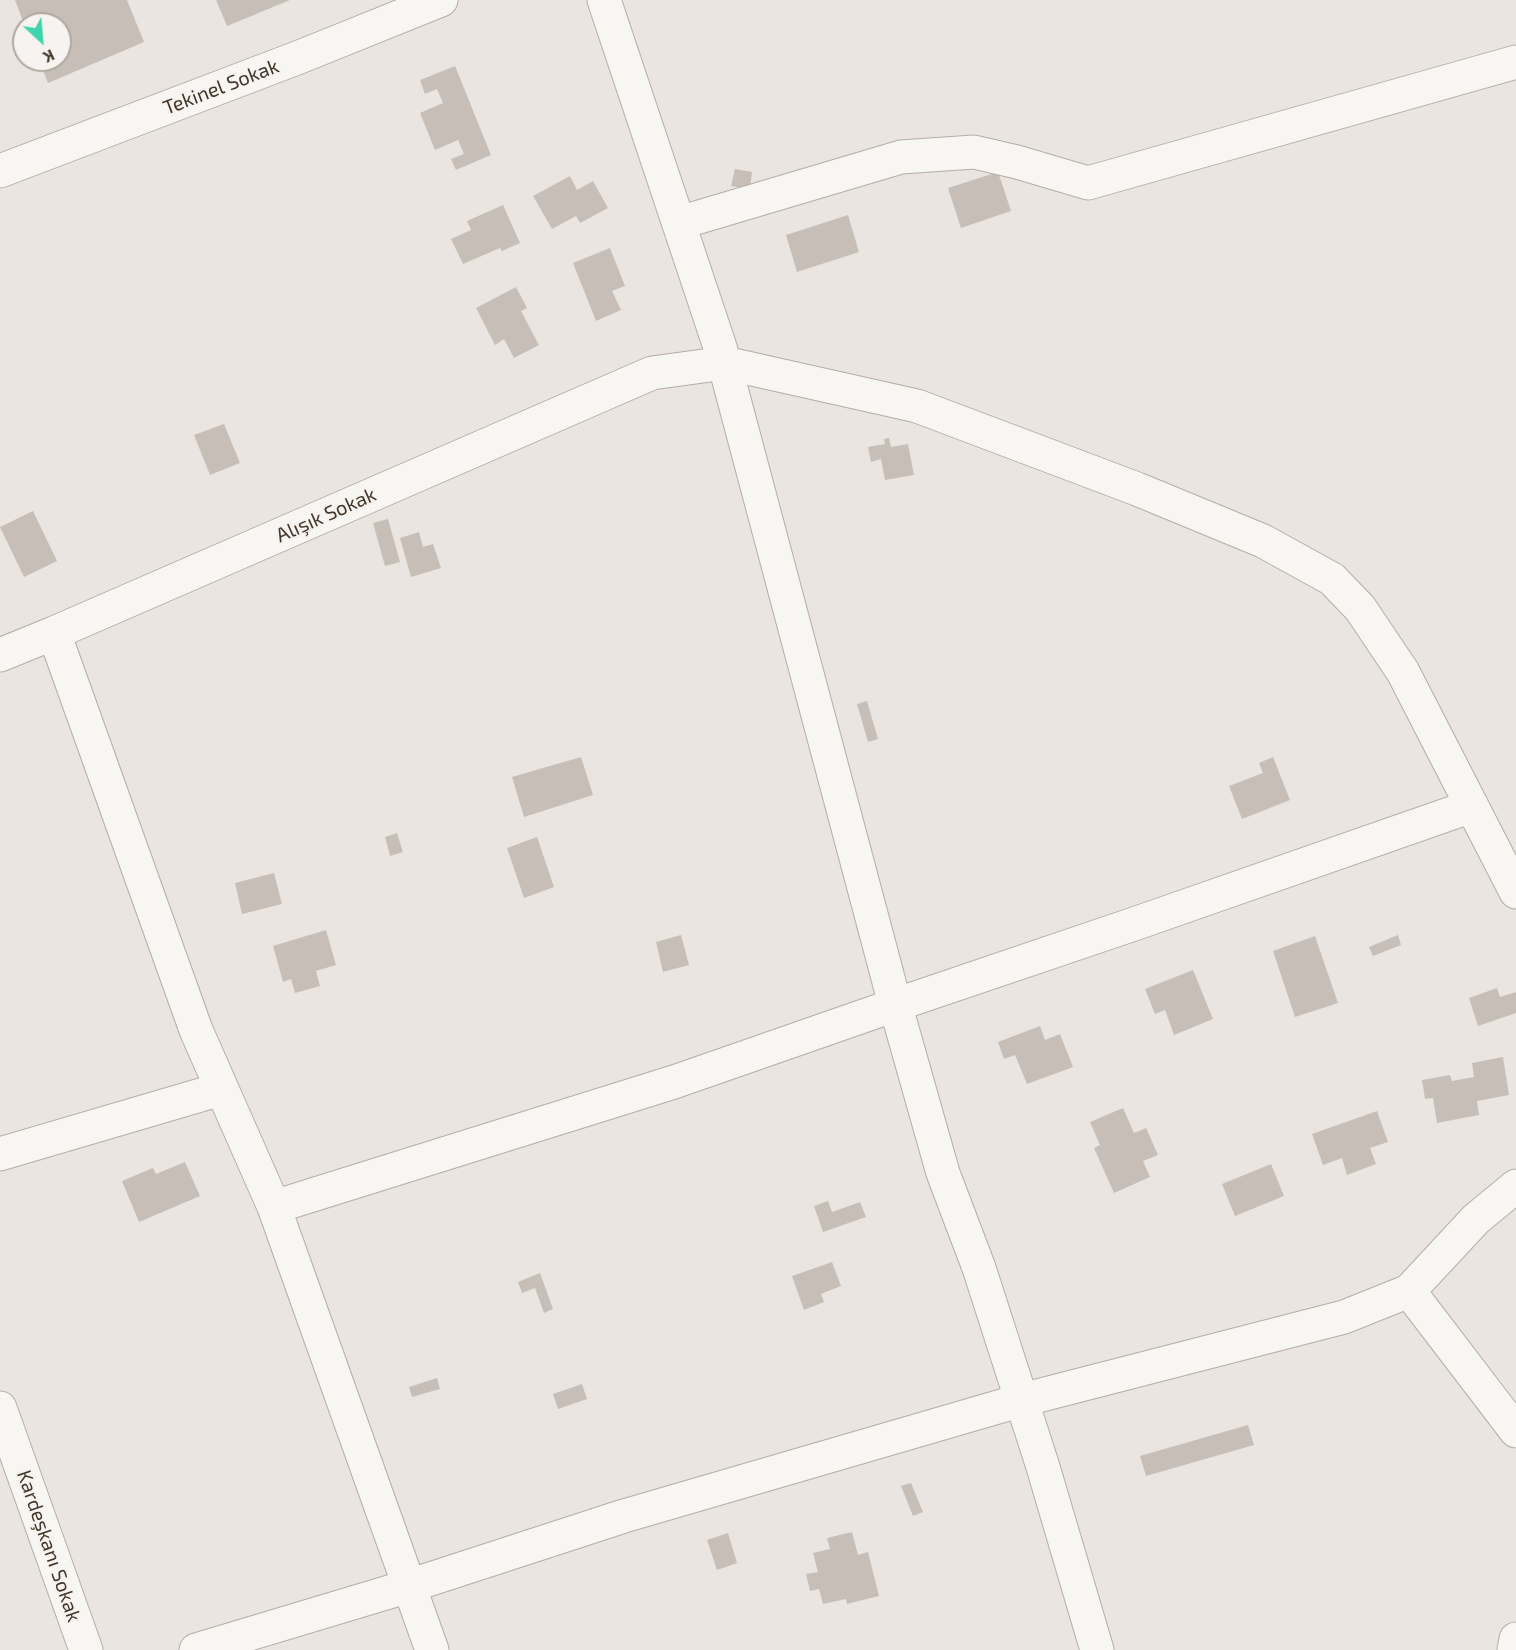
<!DOCTYPE html>
<meta charset="utf-8">
<style>
body{margin:0}
#map{position:relative;width:1516px;height:1650px;overflow:hidden;background:#eae5e0;font-family:"Exo 2",sans-serif}
canvas{display:block}
.north{position:absolute;left:12px;top:12px;width:60px;height:60px;box-sizing:border-box;background:#f7f3f0;border:2px solid #afa7a0;border-radius:50%;rotate:154deg;font-size:16px;font-weight:700;line-height:24px;text-align:center;color:#423628}
.north::after{content:'';display:block;margin:auto;width:21px;height:27px;background:#40d4ad;clip-path:polygon(50% 0,100% 100%,50% 72%,0 100%)}
</style>
<div id="map">
<canvas width="1516" height="1650"></canvas>
<div class="north">K</div>
</div>
<script>
const ctx = document.querySelector('canvas').getContext('2d');
ctx.lineJoin = 'round';
function fill(path, color) {
  ctx.fillStyle = color;
  ctx.fill(path, 'evenodd');
}
function toPath(rows) {
  const path = new Path2D();
  for (const r of rows) {
    path.moveTo(r[0], r[1]);
    for (let i = 2; i < r.length; i += 2) path.lineTo(r[i], r[i + 1]);
  }
  return path;
}
function trace(path, color, width, dash) {
  ctx.strokeStyle = color;
  ctx.lineWidth = width;
  ctx.lineCap = dash ? 'butt' : 'round';
  ctx.setLineDash(dash || []);
  ctx.stroke(path);
}
function drawText(font, color, halo, rows, align = 'center') {
  ctx.font = font + ' "Exo 2",sans-serif';
  ctx.lineWidth = 4.5;
  ctx.setLineDash([]);
  ctx.textBaseline = 'middle';
  ctx.strokeStyle = halo;
  ctx.fillStyle = color;
  for (const [text, x, y, turn = 0] of rows) {
    ctx.save();
    ctx.translate(x, y);
    ctx.rotate((+turn || 0) * Math.PI / 180);
    ctx.textAlign = isNaN(turn) ? turn : align;
    if (halo) ctx.strokeText(text, 0, 0);
    ctx.fillText(text, 0, 0);
    ctx.restore();
  }
}
fill(toPath([
 [15,0,127,0,144,42,48,83,39,60,60,60,60,24,24,24],
 [216,0,290,0,227,26],
 [455,66,491,155,456,170,451,159,464,154,458,140,435,150,420,113,443,103,437,89,425,94,420,80],
 [735,169,752,172,750,189,731,186],
 [998,172,1011,211,961,228,948,188],
 [570,176,577,190,593,181,608,208,580,223,576,216,552,229,533,196],
 [503,205,520,243,502,251,500,248,463,264,451,239,471,230,467,221],
 [848,215,859,252,797,272,786,235],
 [610,248,625,286,612,291,621,310,596,321,573,263],
 [516,287,527,308,521,311,539,345,514,358,504,339,495,345,476,308],
 [224,424,240,463,210,475,194,435],
 [889,438,891,447,908,444,914,475,885,480,881,459,871,462,868,447,885,444,884,439],
 [33,511,57,561,24,577,0,527],
 [388,519,400,562,385,566,373,523],
 [419,532,423,547,433,544,441,568,411,577,400,538],
 [867,701,878,739,868,742,857,704],
 [581,757,593,795,524,817,512,777],
 [1273,757,1290,800,1242,819,1229,786,1263,773,1259,763],
 [397,833,403,852,390,856,385,837],
 [537,837,554,887,524,898,507,848],
 [274,873,282,904,242,914,235,883],
 [326,930,336,965,316,971,320,986,295,993,291,979,283,982,273,946],
 [681,935,689,965,663,972,656,942],
 [1398,935,1401,945,1373,956,1369,947],
 [1315,936,1338,1003,1295,1017,1273,951],
 [1193,970,1213,1019,1174,1035,1165,1010,1155,1014,1145,989],
 [1497,988,1500,997,1516,992,1516,1013,1478,1026,1469,998],
 [1040,1026,1045,1040,1060,1034,1073,1067,1027,1084,1015,1055,1004,1059,998,1042],
 [1503,1057,1509,1095,1477,1101,1479,1115,1437,1123,1433,1098,1425,1099,1422,1080,1450,1075,1452,1081,1474,1077,1472,1063],
 [1123,1108,1134,1133,1146,1128,1158,1155,1143,1161,1150,1177,1114,1193,1094,1148,1100,1145,1090,1122],
 [1377,1111,1388,1142,1370,1148,1376,1164,1347,1175,1342,1158,1323,1165,1312,1134],
 [185,1162,200,1196,139,1222,122,1181,153,1168,156,1174],
 [1271,1164,1284,1196,1235,1216,1222,1184],
 [828,1201,832,1212,860,1202,866,1217,823,1232,814,1206],
 [832,1262,841,1286,821,1294,824,1302,804,1310,792,1276],
 [540,1273,553,1309,544,1313,535,1288,522,1293,518,1282],
 [437,1378,440,1389,412,1397,409,1387],
 [582,1384,587,1399,558,1409,553,1394],
 [1248,1425,1254,1445,1146,1476,1140,1456],
 [911,1483,923,1512,913,1516,901,1486],
 [852,1532,858,1555,868,1552,879,1596,847,1604,846,1599,823,1604,819,1589,810,1591,806,1574,818,1572,813,1553,830,1549,827,1538],
 [728,1533,737,1563,717,1570,707,1540]
]), '#c7bfb7');
const minor = toPath([
 [604,0,720,347,892,993,943,1173,979,1268,1043,1467,1097,1650],
 [0,171,297,58,441,0],
 [679,223,901,157,974,152,1017,162,1088,183,1516,62],
 [54,633,196,1030,274,1207,432,1650],
 [0,655,54,633,652,373,725,363,917,406,1137,489,1263,541,1332,579,1360,608,1403,672,1516,892],
 [0,1154,221,1089],
 [274,1207,674,1082,895,1005,1134,924,1472,806],
 [1409,1291,1516,1431],
 [0,1408,86,1650],
 [196,1650,409,1586,624,1516,1022,1400,1344,1317,1409,1291,1476,1219,1516,1186],
 [1514,1650,1516,1639]
]);
trace(minor, '#b4ada5', 35);
trace(minor, '#f8f6f3', 33);
drawText('20px', '#423628', '#f7f3f0', [
 ["Tekinel Sokak",221,87,-21],
 ["Alışık Sokak",326,515,-24],
 ["Kardeşkanı Sokak",49,1546,71]
]);
</script>
